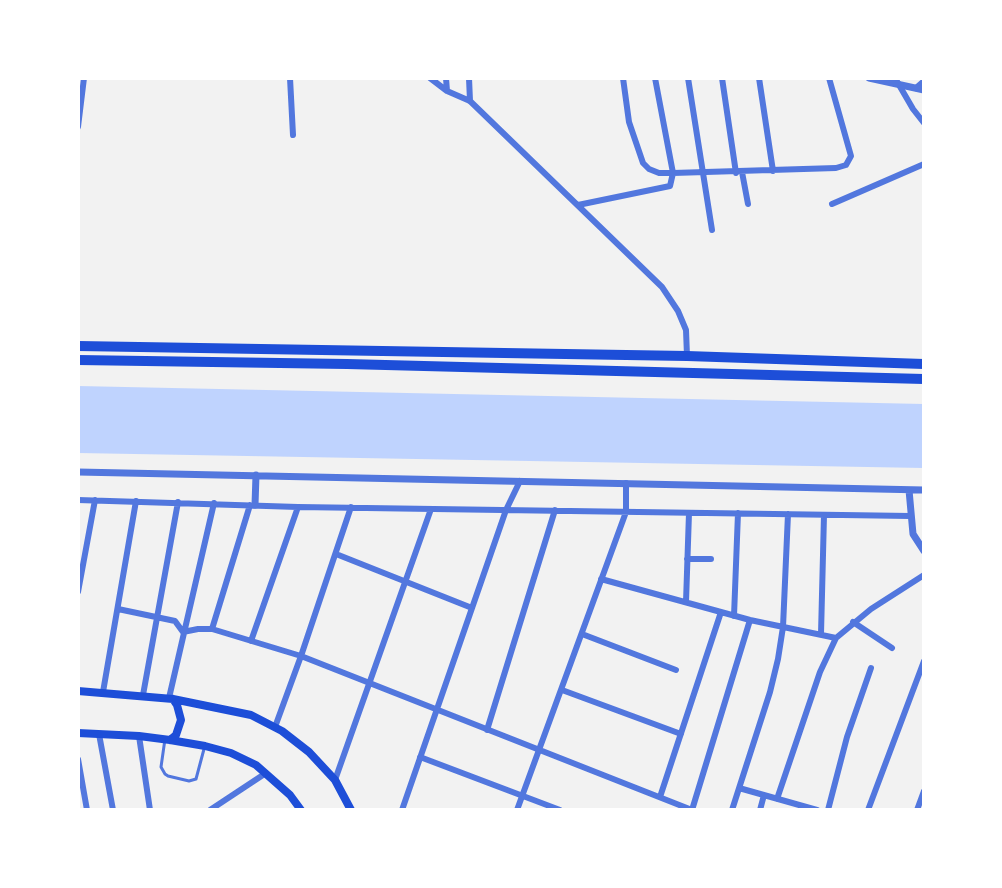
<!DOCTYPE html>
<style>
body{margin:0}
#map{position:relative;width:1002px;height:888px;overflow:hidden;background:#f2f2f2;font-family:Karla,sans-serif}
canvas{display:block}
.frame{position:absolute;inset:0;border:80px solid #fff;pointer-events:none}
</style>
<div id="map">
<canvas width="1002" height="888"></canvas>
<div class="frame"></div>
</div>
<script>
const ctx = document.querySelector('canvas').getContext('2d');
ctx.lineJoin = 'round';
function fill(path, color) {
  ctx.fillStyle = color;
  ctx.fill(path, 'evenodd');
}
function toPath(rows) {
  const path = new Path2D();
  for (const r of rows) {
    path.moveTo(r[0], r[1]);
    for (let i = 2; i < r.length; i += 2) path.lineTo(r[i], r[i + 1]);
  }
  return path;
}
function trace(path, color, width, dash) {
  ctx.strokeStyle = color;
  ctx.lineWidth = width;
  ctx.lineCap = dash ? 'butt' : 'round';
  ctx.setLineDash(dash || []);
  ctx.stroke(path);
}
fill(toPath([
 [78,386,924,404,924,468,78,453]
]), '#bfd3fe');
trace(toPath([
 [165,739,161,767,165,774,168,776,189,781,196,779,204,749]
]), '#5277de', 3);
trace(toPath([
 [290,78,293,135],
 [430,78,447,91,470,101,662,287,678,311,686,330,687,356],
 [446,78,447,91],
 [469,78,470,101],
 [623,78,629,122,643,163,649,169,659,173,673,173,836,168,846,165,851,156,829,78],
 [688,78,712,230],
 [722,78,736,173],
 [759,78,773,171],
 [895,78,913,109,924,123],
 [916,88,924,81],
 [78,127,84,78],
 [742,172,748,204],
 [832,204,924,164],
 [578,205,670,186,673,173,655,78],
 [78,500,298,507,910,516],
 [336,554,472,608],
 [687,559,711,559],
 [601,579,750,620,836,638],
 [78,592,95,500],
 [686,602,689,513],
 [118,609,175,621,183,632,198,629,212,629,301,656,692,810],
 [734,616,738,513],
 [853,622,892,648],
 [212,629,250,505],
 [582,634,676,670],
 [821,634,824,515],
 [251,641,298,507],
 [562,690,681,734],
 [103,692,136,501],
 [143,695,178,502],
 [169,698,214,503],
 [275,727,301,656,351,507],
 [487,730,555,510],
 [99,734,113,810],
 [139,736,150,810],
 [420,757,560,810],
 [78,759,87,810],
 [335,780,431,509],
 [739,788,817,810],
 [660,797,721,612],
 [777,799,820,672,836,638,871,609,924,575],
 [210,810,266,773],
 [402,810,506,510,520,481],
 [517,810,626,512,626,483],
 [692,810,750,620],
 [732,810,770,692,778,659,783,627,788,514],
 [760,810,764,795],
 [828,810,847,737,871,668],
 [868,810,924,661],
 [917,810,924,791]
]), '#5277de', 6);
trace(toPath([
 [869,78,924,90],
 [78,472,924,490],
 [909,490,913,534,924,551],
 [255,505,256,475]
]), '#5277de', 7);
trace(toPath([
 [78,691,173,699,251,715,282,731,309,752,335,780,351,810],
 [78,733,139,736,170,740,205,746,231,753,256,765,290,795,301,810],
 [170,740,176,735,181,720,177,705,173,699]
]), '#1d4ed8', 8);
trace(toPath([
 [78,346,687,356,924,364],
 [78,360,347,364,924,379]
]), '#1d4ed8', 10);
</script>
